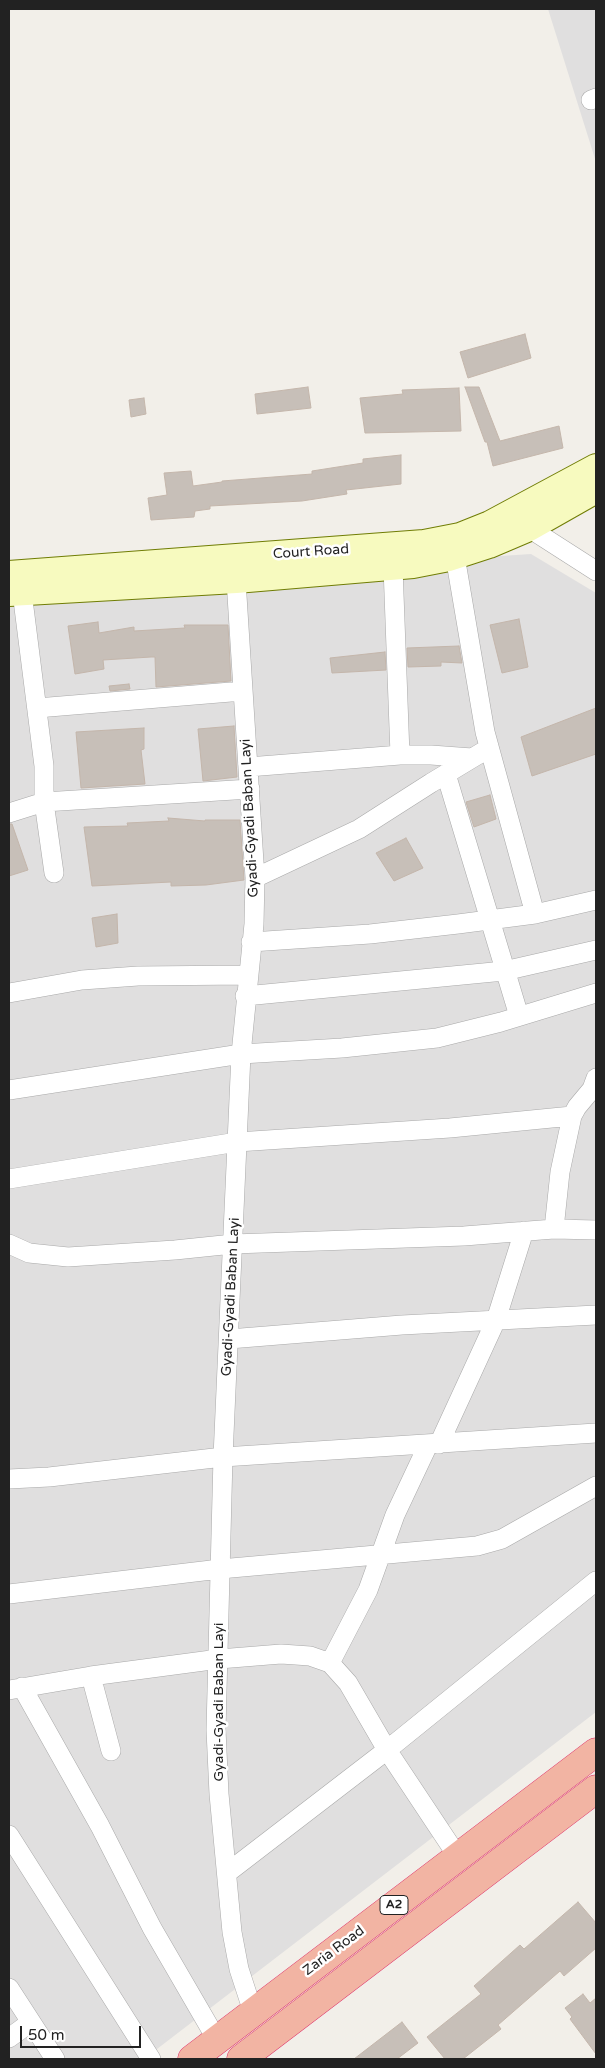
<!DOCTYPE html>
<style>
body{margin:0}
#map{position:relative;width:605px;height:2068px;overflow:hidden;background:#f2efe9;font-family:"Varela Round",sans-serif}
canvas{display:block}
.frame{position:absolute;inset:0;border:10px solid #222;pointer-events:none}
.scale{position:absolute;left:20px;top:2026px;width:121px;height:22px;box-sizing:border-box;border:2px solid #222;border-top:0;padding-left:6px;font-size:15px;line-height:18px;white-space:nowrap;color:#222;-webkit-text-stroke:4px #fff;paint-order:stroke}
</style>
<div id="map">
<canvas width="605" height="2068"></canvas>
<div class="frame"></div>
<div class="scale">50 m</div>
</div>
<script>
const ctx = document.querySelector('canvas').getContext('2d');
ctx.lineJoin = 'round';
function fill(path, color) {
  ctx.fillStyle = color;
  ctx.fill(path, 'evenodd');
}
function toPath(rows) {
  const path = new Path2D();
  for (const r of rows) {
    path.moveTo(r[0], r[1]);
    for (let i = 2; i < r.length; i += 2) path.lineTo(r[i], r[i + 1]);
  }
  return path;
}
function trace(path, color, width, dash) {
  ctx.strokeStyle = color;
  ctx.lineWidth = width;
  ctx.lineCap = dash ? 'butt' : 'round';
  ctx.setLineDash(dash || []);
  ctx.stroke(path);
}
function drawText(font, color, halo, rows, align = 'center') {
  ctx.font = font + ' "Varela Round",sans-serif';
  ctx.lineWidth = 5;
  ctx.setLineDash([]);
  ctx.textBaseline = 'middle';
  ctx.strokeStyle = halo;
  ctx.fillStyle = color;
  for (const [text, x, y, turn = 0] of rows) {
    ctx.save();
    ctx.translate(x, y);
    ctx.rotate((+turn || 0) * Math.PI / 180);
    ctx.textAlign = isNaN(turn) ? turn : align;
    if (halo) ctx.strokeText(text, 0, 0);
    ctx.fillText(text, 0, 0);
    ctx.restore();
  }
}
fill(toPath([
 [548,9,596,9,596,162],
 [531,554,596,593,596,1712,144,2059,9,2059,9,589]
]), '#e0dfdf');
const building = toPath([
 [525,334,531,358,468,378,460,352,525,334],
 [308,387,311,408,257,414,255,394,308,387],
 [465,387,479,387,500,441,559,426,563,448,493,466,487,442,485,442,465,387],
 [459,388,461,431,365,433,360,398,403,394,402,390,459,388],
 [144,398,146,414,131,417,129,400,144,398],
 [401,455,401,484,346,490,347,494,302,501,210,506,210,509,195,511,194,517,151,520,148,498,167,495,164,473,191,471,193,486,222,482,222,481,312,474,312,471,363,463,363,459,401,455],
 [519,619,528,667,502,673,490,625,519,619],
 [98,622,99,633,134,627,134,631,185,628,184,625,228,625,231,681,156,687,155,657,151,657,103,660,104,669,75,674,68,626,98,622],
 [459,646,462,663,441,662,441,666,408,667,407,648,459,646],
 [385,652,386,670,332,673,330,658,385,652],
 [129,684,130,689,110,691,109,686,129,684],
 [596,708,596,754,532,776,521,737,596,708],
 [234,726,237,777,203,781,198,729,234,726],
 [144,728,144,749,141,750,145,784,81,788,76,732,144,728],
 [490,795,496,819,474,827,466,802,490,795],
 [168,818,205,821,205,820,240,820,244,880,206,885,171,886,171,882,92,886,84,827,128,826,127,823,169,821,168,818],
 [9,824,12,824,28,870,9,876,9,824],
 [406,838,423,868,394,881,376,853,406,838],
 [117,914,118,943,96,947,92,918,117,914],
 [578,1902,596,1923,596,1948,564,1976,560,1971,498,2025,501,2029,463,2059,445,2059,427,2037,481,1994,474,1986,520,1945,524,1949,578,1902],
 [583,1994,590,2003,596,1998,596,2054,570,2019,572,2017,565,2008,583,1994],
 [402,2022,418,2043,397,2059,354,2059,402,2022]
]);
fill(building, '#c7bfb8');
trace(building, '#c4b6ab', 1);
const minor = toPath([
 [591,100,596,98],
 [529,528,596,571],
 [455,556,485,732,535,914],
 [393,567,400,755],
 [236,580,255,878,254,924,241,1054,223,1457,216,1730,219,1794,232,1932,239,1969,253,2012],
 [37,708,243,691],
 [248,767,400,755,431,755,472,758],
 [446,774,519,1016],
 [9,813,44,802,44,766,22,592],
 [54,873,44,802,250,789],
 [255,878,359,829,431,783,489,748],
 [251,942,370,934,458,924,535,914,596,900],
 [9,993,82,980,138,976,248,975],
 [245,996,504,971,596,950],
 [9,1090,241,1054,342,1048,437,1038,501,1022,596,993],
 [9,1179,237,1142,450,1128,572,1116],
 [554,1229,560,1172,572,1116,577,1107,592,1089,596,1078],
 [9,1244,29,1253,68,1257,175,1250,233,1244,464,1236,554,1229,596,1230],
 [229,1339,402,1325,596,1315],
 [439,1444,496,1320,524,1231],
 [9,1479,49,1477,223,1457,596,1433],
 [9,1594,220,1569,477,1546,502,1539,596,1486],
 [330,1663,368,1590,395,1515,428,1445],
 [91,1676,111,1751],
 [22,1687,100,1826,152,1928,217,2040],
 [9,1690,91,1676,219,1659,281,1654,310,1656,330,1663,348,1683,387,1750,458,1857],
 [9,1835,151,2059],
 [227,1873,387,1750,596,1581],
 [9,1988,55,2059],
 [9,2038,31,2022]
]);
const secondary = toPath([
 [9,574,424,543,460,536,490,524,596,467],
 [9,593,236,580,413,565,449,558,489,545,529,528,596,490]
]);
const trunk = toPath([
 [192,2059,596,1752],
 [241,2059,596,1789]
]);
trace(minor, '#a9a9a9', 20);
trace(secondary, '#707d05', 28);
trace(trunk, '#dc2a67', 29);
trace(minor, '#fff', 19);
trace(secondary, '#f7fabf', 26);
trace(trunk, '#f2b4a3', 28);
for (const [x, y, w] of [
 [394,1905,28]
]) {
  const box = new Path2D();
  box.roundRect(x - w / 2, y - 9.5, w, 19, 4);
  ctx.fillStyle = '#fff';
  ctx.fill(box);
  trace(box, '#222', 1);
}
drawText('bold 12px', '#222', null, [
 ["A2",394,1905]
]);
drawText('14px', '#222', '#fff', [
 ["Court Road",311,552,-4],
 ["Gyadi-Gyadi Baban Layi",250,818,-93],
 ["Gyadi-Gyadi Baban Layi",231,1297,-87],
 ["Gyadi-Gyadi Baban Layi",219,1702,-90],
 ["Zaria Road",334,1951,-37]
]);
</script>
